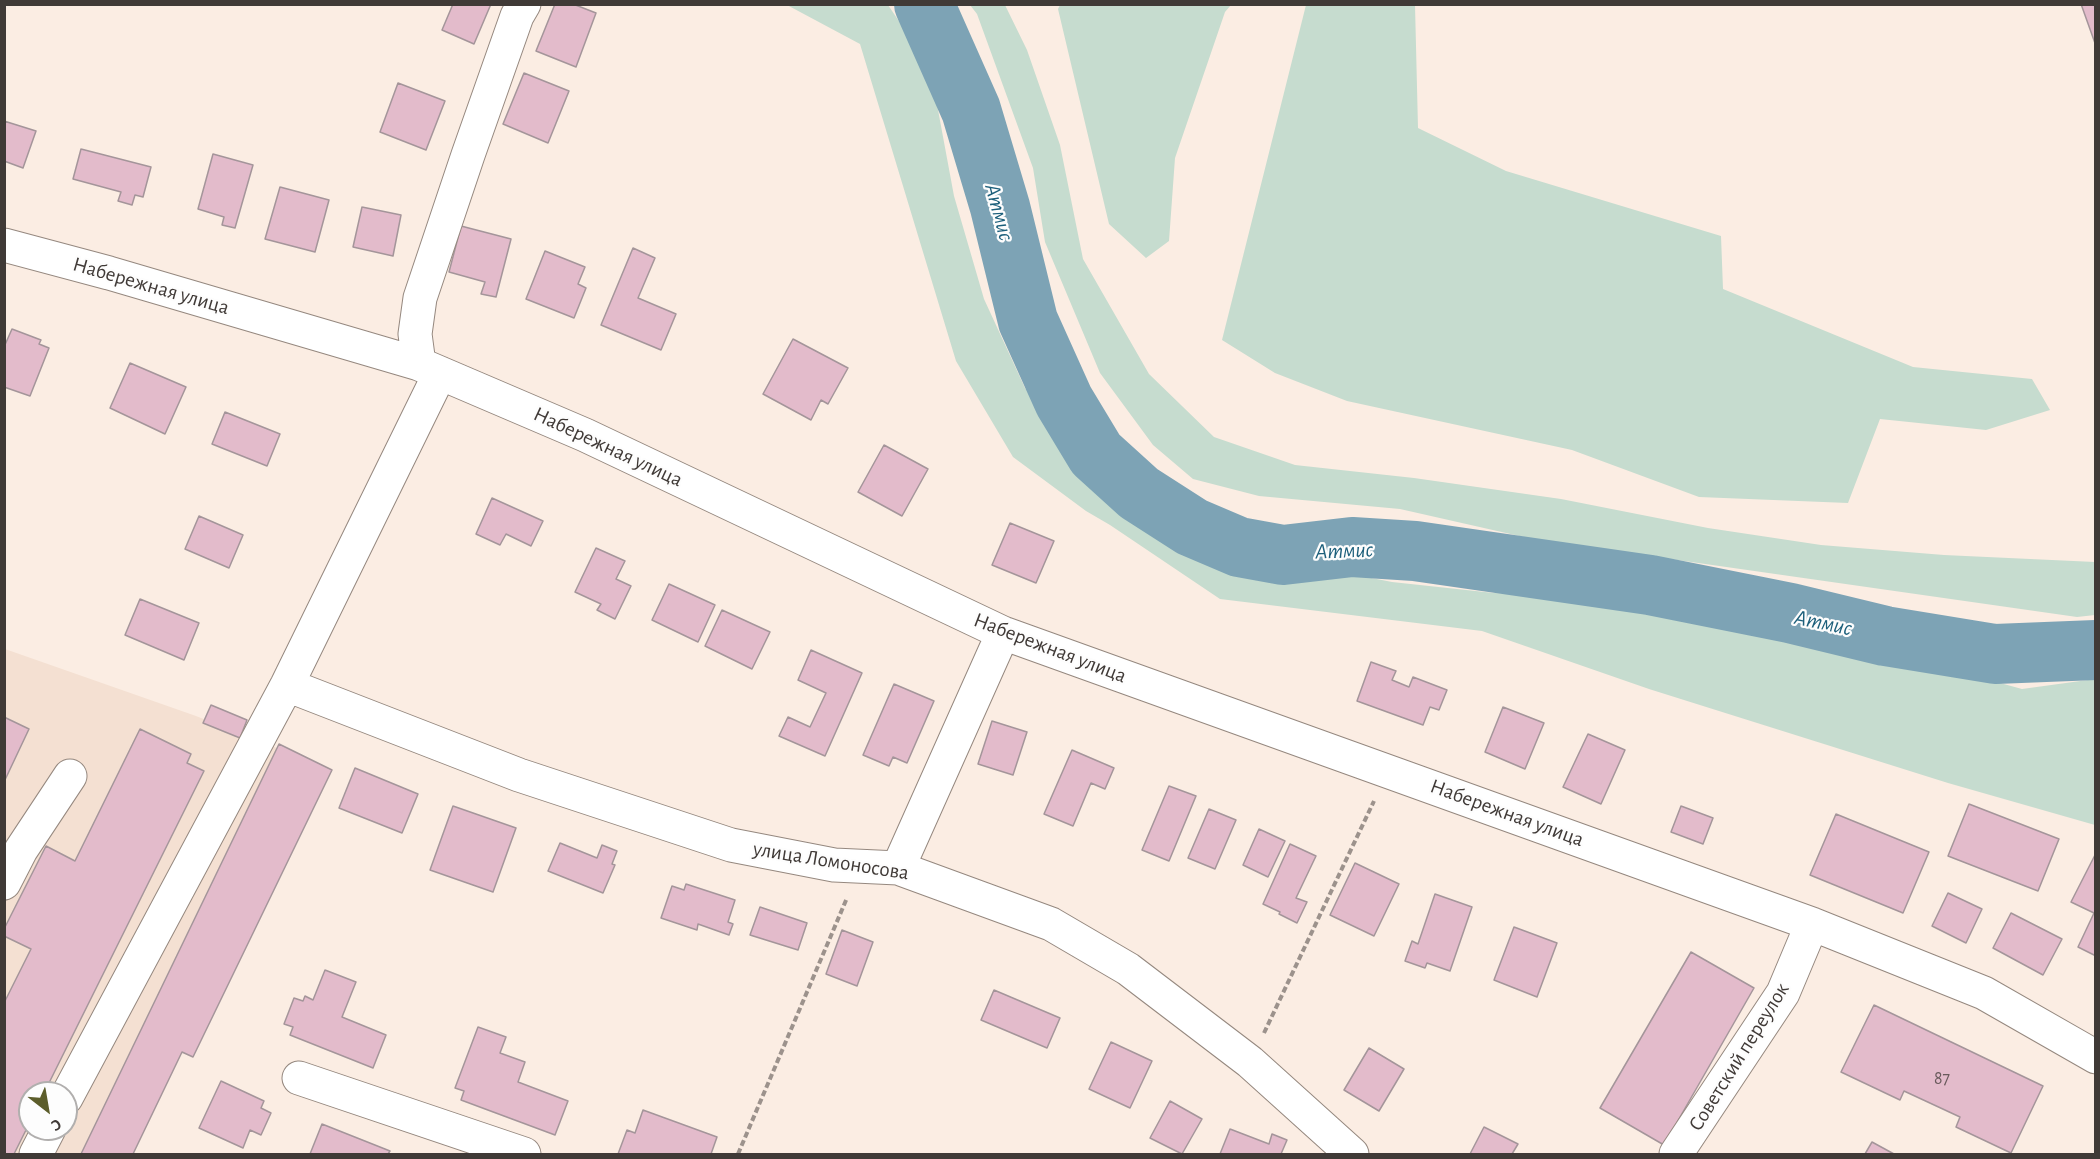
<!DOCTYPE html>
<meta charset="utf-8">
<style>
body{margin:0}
#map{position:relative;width:2100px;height:1159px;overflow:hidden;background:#fbede3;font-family:"Alegreya Sans",sans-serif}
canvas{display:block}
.frame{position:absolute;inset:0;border:6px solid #403a37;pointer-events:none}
.north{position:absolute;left:18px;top:1081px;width:60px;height:60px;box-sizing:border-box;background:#fdfdfd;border:2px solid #b1afae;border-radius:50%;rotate:149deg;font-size:16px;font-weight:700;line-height:24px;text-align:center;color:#403a37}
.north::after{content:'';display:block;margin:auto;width:21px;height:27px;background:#5c5d2b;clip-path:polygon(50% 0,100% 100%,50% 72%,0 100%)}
</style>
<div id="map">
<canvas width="2100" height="1159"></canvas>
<div class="frame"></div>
<div class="north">С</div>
</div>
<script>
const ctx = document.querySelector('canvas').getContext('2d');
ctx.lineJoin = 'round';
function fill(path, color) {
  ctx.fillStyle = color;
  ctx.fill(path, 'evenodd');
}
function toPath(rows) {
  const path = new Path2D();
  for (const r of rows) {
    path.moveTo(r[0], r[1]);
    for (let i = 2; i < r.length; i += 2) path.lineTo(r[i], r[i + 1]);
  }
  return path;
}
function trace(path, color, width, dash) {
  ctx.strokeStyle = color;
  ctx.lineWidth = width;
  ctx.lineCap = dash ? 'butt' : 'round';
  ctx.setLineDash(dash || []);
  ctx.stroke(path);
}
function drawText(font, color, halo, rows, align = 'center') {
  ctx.font = font + ' "Alegreya Sans",sans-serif';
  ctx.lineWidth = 4.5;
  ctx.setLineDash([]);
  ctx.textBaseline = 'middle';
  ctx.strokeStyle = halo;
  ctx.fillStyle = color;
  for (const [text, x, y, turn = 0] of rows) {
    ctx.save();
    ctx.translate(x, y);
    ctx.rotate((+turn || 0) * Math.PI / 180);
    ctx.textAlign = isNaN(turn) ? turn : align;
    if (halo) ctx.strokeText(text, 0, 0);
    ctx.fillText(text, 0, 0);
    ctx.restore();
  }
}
fill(toPath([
 [5,649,196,716,332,770,193,1057,182,1052,133,1154,5,1154],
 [30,1093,66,1093,66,1129,30,1129]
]), '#f4e0d2');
fill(toPath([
 [787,5,888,5,907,33,936,99,954,196,984,299,1025,388,1090,462,1135,502,1189,536,1261,573,1321,568,1392,582,1494,593,1603,596,1721,615,1927,663,2022,689,2095,679,2095,825,1948,783,1649,689,1482,631,1220,599,1110,525,1086,511,1013,457,956,361,860,44],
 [970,5,1005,5,1027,50,1060,145,1083,259,1149,374,1214,437,1295,465,1414,478,1561,499,1708,528,1821,545,1944,555,2095,562,2095,615,2077,617,1537,540,1400,509,1259,496,1193,479,1153,445,1100,373,1045,242,1033,168,977,14],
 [1060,5,1231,5,1225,12,1175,158,1169,241,1146,258,1109,224,1058,9],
 [1306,5,1415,5,1418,128,1506,171,1721,236,1723,289,1913,367,2032,379,2050,410,1986,430,1880,419,1848,503,1699,497,1572,450,1347,401,1275,373,1222,340]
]), '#c6dccf');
trace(toPath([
 [924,4,971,110,1000,207,1028,321,1064,401,1096,454,1139,493,1192,527,1239,547,1283,555,1352,547,1415,551,1650,585,1790,613,1885,636,1995,654,2096,650]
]), '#7da3b5', 60);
const building = toPath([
 [453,4,491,4,474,44,442,30,453,4],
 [555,4,573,4,596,13,576,67,536,51,555,4],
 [2081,4,2096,4,2096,46,2081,4],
 [524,73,569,91,548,143,503,124,524,73],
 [398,83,445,101,426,150,380,132,398,83],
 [4,121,36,131,23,168,4,161,4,121],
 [81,149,151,167,143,197,135,195,132,205,118,201,121,192,73,179,81,149],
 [213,154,253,165,235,228,222,225,224,217,198,209,213,154],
 [280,187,329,200,315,252,265,239,280,187],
 [362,207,401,215,393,256,353,247,362,207],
 [461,226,511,239,496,297,481,294,485,282,449,272,461,226],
 [633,248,655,258,638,298,676,314,661,350,601,325,633,248],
 [545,251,585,267,578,284,586,288,574,318,526,299,545,251],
 [12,329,41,340,39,344,49,348,30,396,4,387,4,347,12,329],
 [793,339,848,368,828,404,821,400,811,420,763,394,793,339],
 [130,363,186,387,165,434,110,408,130,363],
 [225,412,280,434,267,466,212,444,225,412],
 [884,445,928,469,902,516,858,492,884,445],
 [492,498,543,521,531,546,506,534,500,545,476,534,492,498],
 [199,516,243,535,229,568,185,549,199,516],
 [1010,523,1054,541,1036,583,992,565,1010,523],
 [596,548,625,561,616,579,631,586,615,619,597,610,601,604,575,592,596,548],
 [669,584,715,605,698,642,652,620,669,584],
 [140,599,199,623,184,660,125,635,140,599],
 [722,610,770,632,752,669,705,646,722,610],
 [811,650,862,673,825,756,779,736,788,717,810,727,826,693,798,680,811,650],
 [1371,662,1396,671,1392,680,1409,687,1413,677,1447,690,1439,710,1430,707,1423,725,1357,701,1371,662],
 [894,684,934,701,907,763,893,757,889,766,863,755,894,684],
 [211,705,247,720,240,738,203,723,211,705],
 [1503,707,1544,723,1525,769,1485,752,1503,707],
 [4,717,29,729,4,782,4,717],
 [992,721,1027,732,1013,775,978,764,992,721],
 [140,729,191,754,187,763,204,771,44,1093,30,1093,30,1122,14,1154,4,1154,4,1003,31,949,4,936,4,929,46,846,75,861,140,729],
 [1588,734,1625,750,1601,804,1563,787,1588,734],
 [279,744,332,770,209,1024,193,1057,182,1052,133,1154,81,1154,279,744],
 [1072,750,1114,768,1105,789,1091,783,1073,826,1044,814,1072,750],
 [355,768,418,794,402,833,339,808,355,768],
 [1169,786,1196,796,1169,861,1142,850,1169,786],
 [1969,804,2059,839,2038,891,1948,856,1969,804],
 [453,806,516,828,493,892,430,870,453,806],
 [1681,806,1713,818,1703,844,1671,832,1681,806],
 [1209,809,1236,820,1215,869,1188,858,1209,809],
 [1836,814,1929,852,1903,913,1810,875,1836,814],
 [1259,829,1285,841,1268,877,1243,865,1259,829],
 [560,843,597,858,602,845,617,851,612,864,615,865,603,893,548,871,560,843],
 [1290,844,1316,856,1296,898,1307,902,1297,923,1279,914,1280,912,1263,904,1290,844],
 [2096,853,2096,956,2078,947,2094,913,2071,902,2096,853],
 [1355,863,1399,884,1374,936,1330,915,1355,863],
 [686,884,735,900,728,922,733,924,729,935,698,924,697,930,661,918,672,886,684,890,686,884],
 [1948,893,1982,909,1966,943,1932,926,1948,893],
 [1435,894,1472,907,1450,971,1427,963,1425,968,1405,961,1412,941,1418,944,1435,894],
 [760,907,807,923,798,950,750,935,760,907],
 [2011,913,2062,939,2043,975,1993,948,2011,913],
 [1514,927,1557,943,1537,997,1494,980,1514,927],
 [842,930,873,942,857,986,826,974,842,930],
 [1691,952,1754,988,1664,1145,1600,1108,1691,952],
 [325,970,356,982,342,1017,386,1035,373,1068,290,1035,293,1027,284,1024,294,998,303,1001,305,996,313,1000,325,970],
 [994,990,1060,1018,1047,1048,981,1020,994,990],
 [1874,1005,2043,1086,2011,1153,1956,1127,1960,1117,1904,1091,1900,1100,1841,1072,1874,1005],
 [478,1027,506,1037,500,1053,525,1062,518,1082,568,1101,555,1135,461,1100,464,1091,455,1088,478,1027],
 [1111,1042,1152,1061,1130,1108,1089,1089,1111,1042],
 [1369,1048,1404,1069,1379,1111,1344,1090,1369,1048],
 [221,1081,264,1101,261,1108,271,1113,261,1135,250,1130,243,1148,199,1128,221,1081],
 [1170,1101,1202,1119,1182,1154,1150,1138,1170,1101],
 [643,1110,717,1137,711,1154,618,1154,627,1130,635,1133,643,1110],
 [322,1124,390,1151,388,1154,310,1154,322,1124],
 [1484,1127,1518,1144,1512,1154,1470,1154,1484,1127],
 [1230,1129,1269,1144,1272,1134,1287,1140,1281,1154,1220,1154,1230,1129],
 [1872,1142,1894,1154,1865,1154,1872,1142]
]);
fill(building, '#e3bbcb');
trace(building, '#a4959a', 1.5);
const minor = toPath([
 [4,245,109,273,419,364,585,435,1003,633,1812,924,1984,993,2096,1057],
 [419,364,415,334,420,298,468,155,517,16,524,4],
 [287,685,519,775,731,845,834,865,898,868,1051,924,1128,969,1250,1062,1352,1154],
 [898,868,1003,633],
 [4,883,21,850,70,776],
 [299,1078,524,1154],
 [66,1098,287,685,440,373],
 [36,1154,49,1129],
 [1676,1154,1783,993,1812,924]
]);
trace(minor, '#95887f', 35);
trace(toPath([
 [1264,1033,1374,801],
 [738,1154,847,898]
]), '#9c928c', 4, [6, 3]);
trace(minor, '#fff', 33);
drawText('18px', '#695a5c', null, [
 ["87",1942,1079]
]);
drawText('21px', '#403a37', '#fdfdfd', [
 ["Набережная улица",151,286,16],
 ["Набережная улица",608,447,25],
 ["Набережная улица",1050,648,21],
 ["Набережная улица",1507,813,20],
 ["улица Ломоносова",831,861,9],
 ["Советский переулок",1739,1057,-58]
]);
drawText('italic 22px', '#1c5f7b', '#fdfdfd', [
 ["Атмис",999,212,75],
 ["Атмис",1344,551,-2],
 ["Атмис",1823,623,12]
]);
</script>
